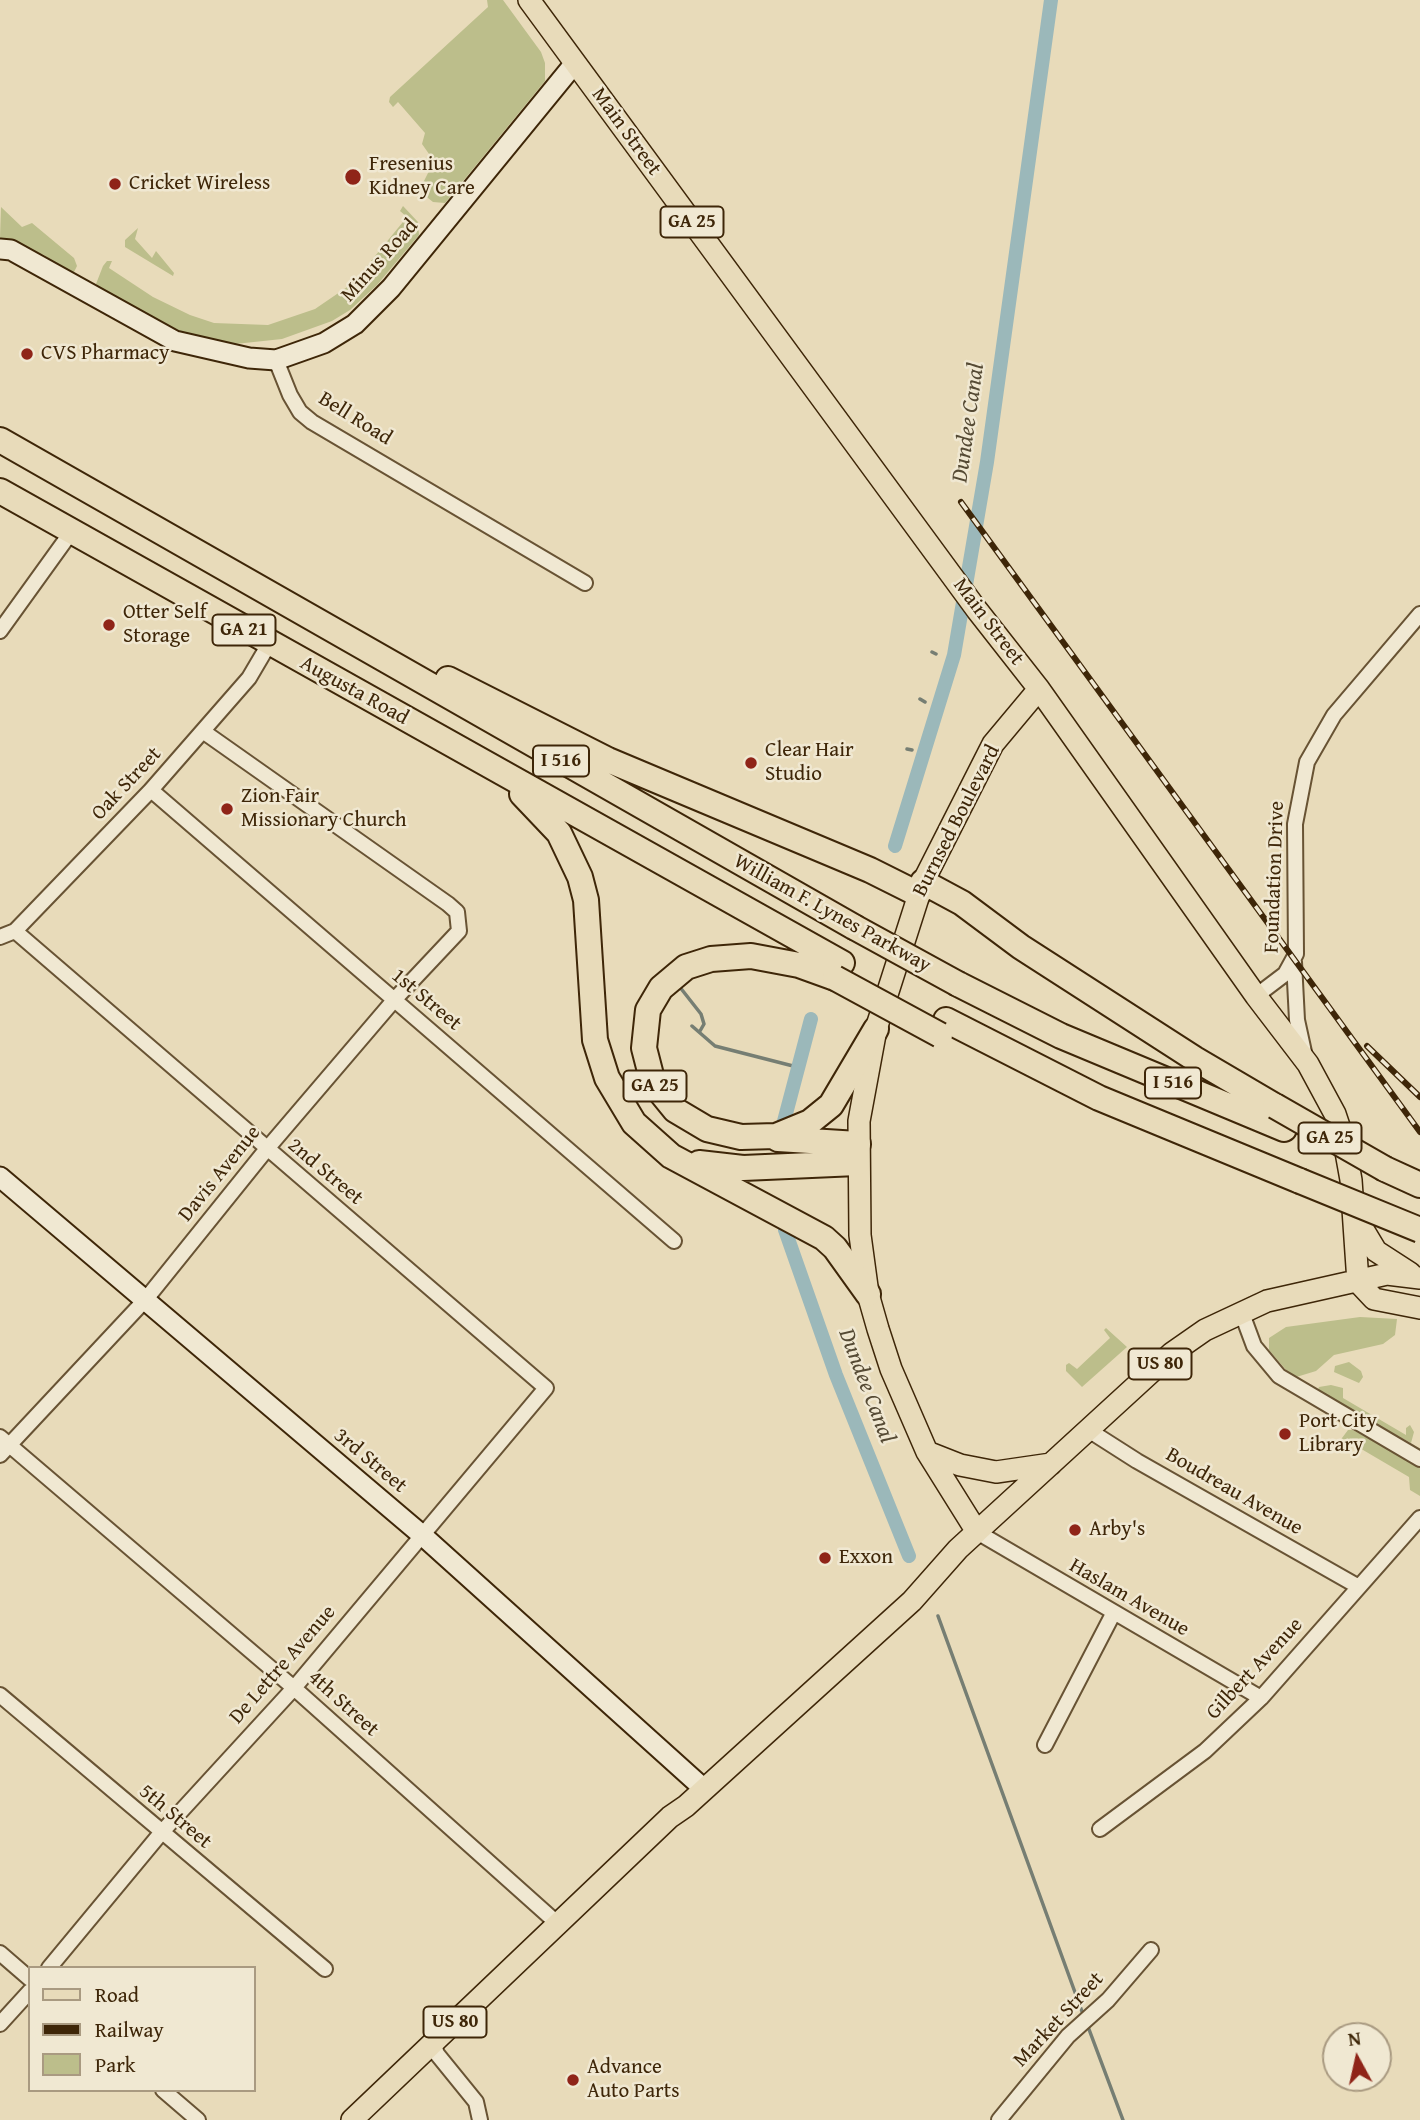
<!DOCTYPE html>
<style>
body{margin:0}
#map{position:relative;width:1420px;height:2120px;overflow:hidden;background:#e8dbba;font-family:"Gentium Book Plus",serif}
canvas{display:block}
.legend{position:absolute;left:28px;top:1966px;width:228px;height:126px;box-sizing:border-box;background:#f0e8d2;border:2px solid #a99a81;margin:0;padding:9px 12px;list-style:none;font-size:21px;color:#3e2608}
.legend li{display:flex;align-items:center;gap:14px;height:35px}
.legend b{width:35px;border:2px solid #a99a81}
.north{position:absolute;left:1322px;top:2022px;width:70px;height:70px;box-sizing:border-box;background:#f0e8d2;border:2px solid #a99a81;border-radius:50%;rotate:352deg;font-size:19px;font-weight:700;line-height:28px;text-align:center;color:#3e2608}
.north::after{content:'';display:block;margin:auto;width:24px;height:32px;background:#8f2418;clip-path:polygon(50% 0,100% 100%,50% 72%,0 100%)}
</style>
<div id="map">
<canvas width="1420" height="2120"></canvas>
<ul class="legend">
<li><b style="height:9px;background:#e8dbba"></b>Road</li>
<li><b style="height:9px;background:#3e2608"></b>Railway</li>
<li><b style="height:19px;background:#bcbe8b"></b>Park</li>
</ul>
<div class="north">N</div>
</div>
<script>
const ctx = document.querySelector('canvas').getContext('2d');
ctx.lineJoin = 'round';
function fill(path, color) {
  ctx.fillStyle = color;
  ctx.fill(path, 'evenodd');
}
function toPath(rows) {
  const path = new Path2D();
  for (const r of rows) {
    path.moveTo(r[0], r[1]);
    for (let i = 2; i < r.length; i += 2) path.lineTo(r[i], r[i + 1]);
  }
  return path;
}
function trace(path, color, width, dash) {
  ctx.strokeStyle = color;
  ctx.lineWidth = width;
  ctx.lineCap = dash ? 'butt' : 'round';
  ctx.setLineDash(dash || []);
  ctx.stroke(path);
}
function drawText(font, color, halo, rows, align = 'center') {
  ctx.font = font + ' "Gentium Book Plus",serif';
  ctx.lineWidth = 5;
  ctx.setLineDash([]);
  ctx.textBaseline = 'middle';
  ctx.strokeStyle = halo;
  ctx.fillStyle = color;
  for (const [text, x, y, turn = 0] of rows) {
    ctx.save();
    ctx.translate(x, y);
    ctx.rotate((+turn || 0) * Math.PI / 180);
    ctx.textAlign = isNaN(turn) ? turn : align;
    if (halo) ctx.strokeText(text, 0, 0);
    ctx.fillText(text, 0, 0);
    ctx.restore();
  }
}
fill(toPath([
 [487,0,503,0,541,52,545,63,545,81,450,197,445,203,433,202,423,194,421,187,434,161,422,144,425,133,398,102,393,107,389,102,390,97,488,7],
 [403,206,418,222,419,235,377,285,350,310,332,321,282,339,235,344,199,339,176,332,102,292,96,284,103,266,107,261,112,261,109,268,153,297,190,315,214,323,268,325,315,309,353,283,407,217,400,211],
 [1,207,22,227,32,223,74,258,77,266,74,272,71,274,44,255,0,238],
 [138,228,135,239,152,258,156,251,174,273,173,276,125,247,125,240],
 [1360,1317,1397,1319,1395,1335,1383,1344,1334,1355,1316,1371,1293,1378,1269,1350,1269,1338,1286,1327],
 [1106,1328,1127,1347,1082,1387,1066,1371,1066,1365,1069,1363,1077,1369,1110,1338,1104,1330],
 [1349,1362,1361,1371,1363,1377,1359,1383,1334,1372,1335,1366],
 [1331,1385,1343,1388,1343,1398,1406,1435,1406,1428,1410,1425,1414,1432,1411,1443,1317,1392,1319,1387],
 [1348,1430,1353,1430,1420,1467,1420,1496,1410,1490,1409,1477,1346,1440,1341,1446,1339,1442]
]), '#bcbe8b');
trace(toPath([
 [932,652,936,654],
 [920,699,925,702],
 [907,749,912,750],
 [679,986,701,1014,704,1024,700,1031],
 [692,1026,715,1046,797,1067],
 [938,1616,1084,2017],
 [1087,2024,1123,2120]
]), '#767e73', 3.5);
trace(toPath([
 [895,846,954,655,987,462,1051,0],
 [783,1125,811,1019],
 [785,1230,836,1375,909,1556]
]), '#9bb8ba', 14);
const street = toPath([
 [276,360,290,395,300,412,312,422,585,583],
 [0,631,72,531],
 [151,790,674,1241],
 [15,931,546,1388,294,1688,161,1833,49,1968],
 [0,937,15,931,151,790,249,678,269,644],
 [1294,962,1297,1020,1304,1052],
 [1256,996,1285,974,1296,954,1295,824,1307,762,1334,715,1420,614],
 [1241,1311,1254,1346,1279,1376,1420,1459],
 [1090,1431,1137,1461,1359,1587],
 [0,1437,294,1688,558,1924],
 [0,1455,146,1299,266,1150,395,999,459,931,457,912,448,904,204,732],
 [977,1532,1261,1698],
 [0,1695,325,1969],
 [1045,1745,1113,1614],
 [1100,1829,1205,1751,1261,1698,1420,1518],
 [0,1953,30,1979],
 [0,2024,30,1991],
 [433,2043,437,2054,476,2102,480,2120],
 [163,2090,198,2120],
 [999,2120,1068,2036,1108,2000,1151,1950]
]);
const secondary = toPath([
 [0,249,11,250,175,341,249,358,276,360,324,343,355,324,391,288,575,63],
 [0,1177,422,1535,703,1788]
]);
const primary = toPath([
 [529,0,977,610,1039,689,1256,996,1308,1064,1335,1114,1344,1141,1351,1180,1358,1282,1374,1299,1420,1308],
 [1358,1221,1376,1251,1410,1273],
 [927,1452,960,1465,996,1472,1051,1464],
 [977,1532,927,1452,891,1369,878,1329,868,1294,860,1235,859,1121,876,1029,923,882,993,744,1039,689],
 [352,2120,670,1817,686,1806,912,1601,958,1549,1172,1353,1205,1330,1267,1301,1387,1274,1420,1278]
]);
const highway = toPath([
 [0,440,854,927],
 [0,491,842,963],
 [448,679,608,760,870,870,918,894],
 [522,794,559,833,580,877,586,900,595,1040,607,1078,634,1123,671,1156,824,1238,835,1248,868,1294],
 [923,882,962,903,1021,947,1195,1059,1275,1106],
 [835,978,799,965,751,956,711,959,686,967,661,988,648,1010,644,1048,653,1083,675,1110,707,1129,741,1137,776,1136,810,1122,831,1105,876,1029],
 [958,984,1061,1036,1284,1129],
 [946,1020,1099,1098,1300,1181],
 [778,1139,858,1144],
 [699,1163,743,1168,857,1163],
 [1385,1169,1420,1185]
]);
trace(street, '#685334', 18);
trace(secondary, '#3e2608', 23);
trace(primary, '#3e2608', 24);
trace(highway, '#3e2608', 28);
trace(street, '#f0e8d2', 14);
trace(secondary, '#f0e8d2', 19);
trace(primary, '#e8dbba', 21);
trace(highway, '#e8dbba', 24);
const rail = toPath([
 [961,502,1420,1132],
 [1367,1046,1420,1097]
]);
trace(rail, '#3e2608', 6);
trace(rail, '#f0e8d2', 3.5, [10]);
const highwayBridge = toPath([
 [854,927,958,984],
 [835,978,940,1035],
 [1275,1106,1385,1169],
 [1300,1181,1420,1230]
]);
trace(highwayBridge, '#3e2608', 28, []);
trace(highwayBridge, '#e8dbba', 24);
for (const [x, y, r, color] of [
 [353,177,9,"#8f2418"],
 [115,184,7,"#8f2418"],
 [27,354,7,"#8f2418"],
 [109,625,7,"#8f2418"],
 [751,763,7,"#8f2418"],
 [227,809,7,"#8f2418"],
 [1285,1434,7,"#8f2418"],
 [1075,1530,7,"#8f2418"],
 [825,1558,7,"#8f2418"],
 [573,2080,7,"#8f2418"]
]) {
  const dot = new Path2D();
  dot.arc(x, y, r, 0, 2 * Math.PI);
  ctx.fillStyle = color;
  ctx.fill(dot);
  trace(dot, '#f0e8d2', 2.5);
}
for (const [x, y, w] of [
 [692,222,63],
 [244,630,63],
 [561,761,56],
 [1173,1083,56],
 [655,1086,63],
 [1330,1138,63],
 [1160,1364,63],
 [455,2022,63]
]) {
  const box = new Path2D();
  box.roundRect(x - w / 2, y - 15.5, w, 31, 5);
  ctx.fillStyle = '#f0e8d2';
  ctx.fill(box);
  trace(box, '#3e2608', 2);
}
drawText('bold 19px', '#3e2608', null, [
 ["GA 25",692,222],
 ["GA 21",244,630],
 ["I 516",561,761],
 ["I 516",1173,1083],
 ["GA 25",655,1086],
 ["GA 25",1330,1138],
 ["US 80",1160,1364],
 ["US 80",455,2022]
]);
drawText('21px', '#3e2608', '#f0e8d2', [
 ["Main Street",626,132,54],
 ["Minus Road",380,261,-48],
 ["Bell Road",355,419,32],
 ["Main Street",988,622,53],
 ["Augusta Road",354,691,29],
 ["Oak Street",127,784,-47],
 ["Burnsed Boulevard",957,821,-63],
 ["Foundation Drive",1275,877,-88],
 ["William F. Lynes Parkway",832,914,29],
 ["1st Street",426,1000,40],
 ["2nd Street",325,1172,40],
 ["Davis Avenue",220,1174,-51],
 ["3rd Street",370,1461,40],
 ["Boudreau Avenue",1234,1492,30],
 ["Haslam Avenue",1129,1598,30],
 ["De Lettre Avenue",283,1665,-49],
 ["Gilbert Avenue",1255,1669,-47],
 ["4th Street",343,1704,42],
 ["5th Street",175,1817,40],
 ["Market Street",1059,2020,-47]
]);
drawText('21px', '#3e2608', '#f0e8d2', [
 ["Fresenius",369,165],
 ["Kidney Care",369,189],
 ["Cricket Wireless",129,184],
 ["CVS Pharmacy",41,354],
 ["Otter Self",123,613],
 ["Storage",123,637],
 ["Clear Hair",765,751],
 ["Studio",765,775],
 ["Zion Fair",241,797],
 ["Missionary Church",241,821],
 ["Port City",1299,1422],
 ["Library",1299,1446],
 ["Arby's",1089,1530],
 ["Exxon",839,1558],
 ["Advance",587,2068],
 ["Auto Parts",587,2092]
], 'left');
drawText('italic 23px', '#554a34', '#f0e8d2', [
 ["Dundee Canal",969,423,-82],
 ["Dundee Canal",866,1386,69]
]);
</script>
